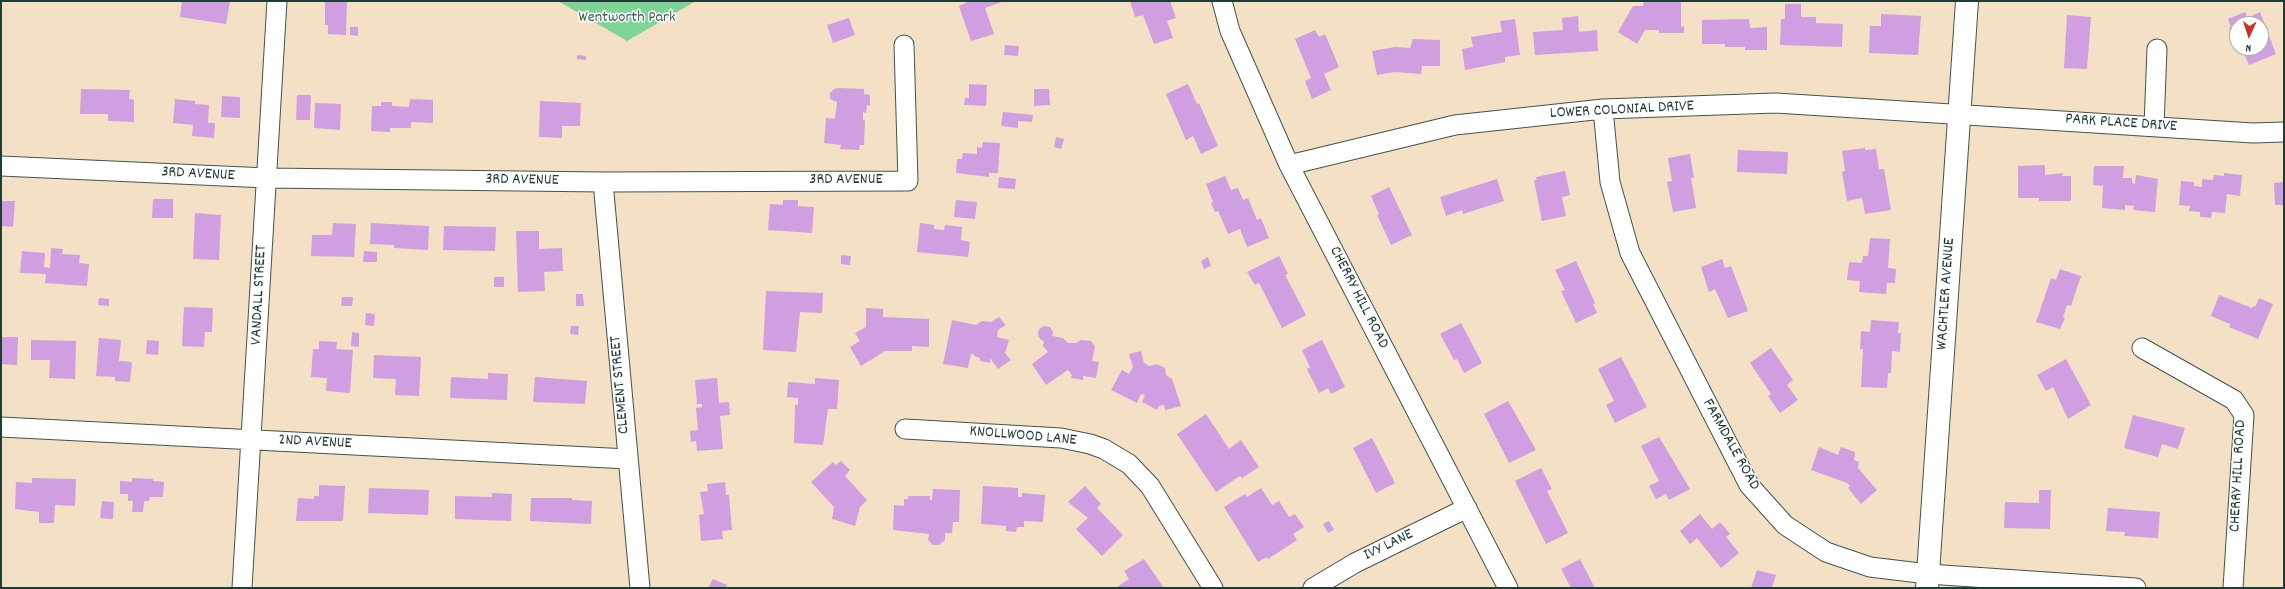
<!DOCTYPE html>
<style>
body{margin:0}
#map{position:relative;width:2285px;height:589px;overflow:hidden;background:#f4e0c4;font-family:Dekko,sans-serif}
canvas{display:block}
.frame{position:absolute;inset:0;border:2px solid #1f3d34;pointer-events:none}
.north{position:absolute;left:2229px;top:16px;width:40px;height:40px;box-sizing:border-box;background:#fff;border:1px solid #a5b1ae;border-radius:50%;rotate:183deg;font-size:11px;font-weight:700;line-height:16px;text-align:center;color:#1f3d34}
.north::after{content:'';display:block;margin:auto;width:14px;height:18px;background:#c8321e;clip-path:polygon(50% 0,100% 100%,50% 72%,0 100%)}
</style>
<div id="map">
<canvas width="2285" height="589"></canvas>
<div class="frame"></div>
<div class="north">N</div>
</div>
<script>
const ctx = document.querySelector('canvas').getContext('2d');
ctx.lineJoin = 'round';
function fill(path, color) {
  ctx.fillStyle = color;
  ctx.fill(path, 'evenodd');
}
function toPath(rows) {
  const path = new Path2D();
  for (const r of rows) {
    path.moveTo(r[0], r[1]);
    for (let i = 2; i < r.length; i += 2) path.lineTo(r[i], r[i + 1]);
  }
  return path;
}
function trace(path, color, width, dash) {
  ctx.strokeStyle = color;
  ctx.lineWidth = width;
  ctx.lineCap = dash ? 'butt' : 'round';
  ctx.setLineDash(dash || []);
  ctx.stroke(path);
}
function drawText(font, color, halo, rows, align = 'center') {
  ctx.font = font + ' Dekko,sans-serif';
  ctx.lineWidth = 3;
  ctx.setLineDash([]);
  ctx.textBaseline = 'middle';
  ctx.strokeStyle = halo;
  ctx.fillStyle = color;
  for (const [text, x, y, turn = 0] of rows) {
    ctx.save();
    ctx.translate(x, y);
    ctx.rotate((+turn || 0) * Math.PI / 180);
    ctx.textAlign = isNaN(turn) ? turn : align;
    if (halo) ctx.strokeText(text, 0, 0);
    ctx.fillText(text, 0, 0);
    ctx.restore();
  }
}
fill(toPath([
 [558,1,696,1,627,41]
]), '#7fd395');
fill(toPath([
 [182,1,230,2,226,24,180,17],
 [325,1,347,2,346,35,328,34,328,25,325,25],
 [970,1,1004,1,985,8,994,34,971,41,959,6],
 [1130,1,1170,1,1176,18,1167,21,1173,38,1154,44,1143,15,1135,17],
 [1644,1,1681,2,1681,26,1684,27,1684,33,1659,33,1659,30,1645,30,1637,44,1618,32,1633,6,1643,6],
 [1785,4,1801,4,1801,17,1816,17,1816,23,1843,24,1842,47,1780,45,1781,19,1785,19],
 [2245,12,2247,18,2260,12,2276,54,2249,65,2242,48,2261,48,2261,24,2237,24,2237,47,2229,28,2231,27,2228,19],
 [1881,14,1921,16,1918,55,1869,53,1870,26,1881,26],
 [2067,15,2091,17,2087,69,2064,68],
 [1578,16,1579,32,1597,30,1598,51,1535,55,1533,32,1563,30,1562,18],
 [849,18,855,35,833,43,827,25],
 [1515,19,1520,55,1505,57,1505,62,1465,70,1462,49,1473,47,1471,37,1502,32,1500,21],
 [1749,19,1750,28,1767,27,1767,50,1745,50,1745,47,1725,47,1725,44,1702,44,1702,20],
 [350,27,358,27,358,36,350,35],
 [1315,30,1319,37,1325,34,1339,67,1324,74,1331,90,1312,99,1305,81,1311,78,1295,39],
 [1413,39,1440,40,1440,66,1422,66,1421,74,1394,72,1377,75,1372,51,1395,47,1410,48],
 [1005,45,1019,46,1018,56,1004,55],
 [577,55,586,56,586,60,577,59],
 [969,84,987,85,986,106,964,105,965,98,969,98],
 [1188,84,1197,104,1199,103,1218,146,1201,154,1193,136,1186,140,1166,94],
 [839,88,864,89,864,94,870,95,870,106,867,105,866,113,863,112,863,120,865,120,864,145,860,145,859,150,840,149,841,145,824,143,826,118,835,119,837,102,830,99,830,93,834,89],
 [81,89,130,90,129,99,134,100,134,122,108,121,108,114,80,114],
 [1034,89,1049,89,1050,105,1034,106],
 [297,95,311,95,310,120,296,120],
 [222,96,240,97,240,118,221,117],
 [175,99,195,101,195,104,209,105,208,123,215,123,214,138,192,136,193,125,173,123],
 [410,99,433,100,433,123,411,122,411,128,390,128,390,132,371,131,372,106,381,106,381,102,392,102,392,106,409,107],
 [540,101,581,103,580,126,562,126,562,138,539,137],
 [315,103,341,104,340,130,314,128],
 [1003,112,1033,115,1032,122,1018,121,1018,128,1001,126],
 [1056,137,1064,139,1061,149,1054,147],
 [983,142,1000,143,998,173,989,173,989,177,956,173,957,159,962,159,963,153,977,154,977,147,982,148],
 [1865,148,1865,150,1876,149,1879,169,1884,169,1891,210,1865,214,1862,198,1847,201,1842,172,1845,171,1842,151],
 [1738,150,1788,152,1787,174,1737,172],
 [1690,154,1694,178,1691,178,1696,208,1673,212,1667,182,1672,181,1668,158],
 [2045,165,2045,175,2063,173,2062,176,2071,176,2071,201,2039,201,2039,198,2018,198,2018,166],
 [2094,166,2124,166,2123,178,2132,178,2132,183,2135,184,2136,175,2158,179,2155,212,2133,210,2134,206,2125,205,2125,210,2102,208,2103,186,2093,185],
 [1565,171,1570,195,1562,197,1566,216,1542,221,1534,180,1537,180,1536,177],
 [2224,173,2242,175,2240,196,2227,194,2225,213,2212,212,2211,218,2200,217,2200,212,2189,211,2190,206,2179,205,2181,181,2194,182,2194,186,2202,187,2202,179,2213,180,2214,175,2224,176],
 [1225,176,1231,190,1238,188,1243,200,1248,198,1257,220,1261,218,1269,238,1247,247,1240,229,1228,234,1218,211,1215,212,1211,203,1213,202,1206,184],
 [999,177,1016,179,1015,189,998,188],
 [1497,179,1504,201,1463,214,1462,210,1446,216,1440,197],
 [2284,182,2284,205,2275,205,2274,183],
 [1389,187,1412,235,1391,245,1377,215,1379,214,1371,196],
 [153,199,173,199,173,218,152,218],
 [783,200,798,200,798,206,814,207,812,233,768,230,770,204,783,205],
 [956,200,977,202,975,219,954,217],
 [1,201,15,201,13,227,1,226],
 [195,213,221,215,219,260,193,259],
 [333,223,356,224,354,257,311,256,312,235,332,235],
 [371,223,429,226,428,250,394,248,394,245,370,244],
 [920,223,934,225,934,229,944,230,945,225,962,227,961,240,970,242,968,257,917,252],
 [444,226,496,227,495,251,443,250],
 [516,231,539,231,539,249,562,248,563,271,544,272,545,291,518,292],
 [1870,238,1890,239,1888,268,1896,269,1895,283,1887,283,1886,294,1859,292,1860,281,1847,280,1849,262,1862,263,1863,256,1868,256],
 [51,248,63,249,62,254,80,255,79,263,89,264,87,286,45,283,46,274,20,273,22,251,45,253,44,267,50,268],
 [364,251,377,252,377,262,363,262],
 [841,255,851,256,850,265,841,264],
 [1279,256,1288,274,1285,275,1306,315,1282,328,1259,283,1255,285,1247,272],
 [1208,257,1211,266,1204,269,1201,261],
 [1722,259,1725,268,1731,266,1748,311,1728,318,1715,289,1709,292,1701,267],
 [1576,261,1595,303,1593,304,1597,313,1576,323,1561,291,1565,290,1555,270],
 [2060,269,2081,276,2071,306,2067,305,2063,317,2065,318,2060,329,2036,322,2051,278,2056,280],
 [494,277,504,277,504,287,494,287],
 [766,291,823,293,822,313,800,312,796,352,763,350],
 [576,294,583,294,584,306,576,306],
 [2219,295,2252,308,2253,306,2255,307,2259,298,2273,304,2258,339,2229,327,2230,324,2211,316],
 [342,297,353,297,352,306,341,306],
 [99,298,109,299,109,306,98,305],
 [184,307,213,308,212,332,205,332,204,347,182,346],
 [866,308,883,309,883,317,929,319,929,347,912,346,912,351,885,351,861,366,850,347,860,341,855,333,866,327],
 [366,313,375,314,374,326,365,325],
 [999,317,1006,325,998,330,997,337,1009,340,1005,353,1011,360,998,369,990,358,990,363,980,361,980,358,974,356,974,354,971,354,968,368,943,364,952,320,976,325,982,321,991,322],
 [1871,320,1899,322,1898,333,1901,333,1900,352,1892,351,1891,373,1888,373,1887,388,1861,387,1863,349,1860,349,1861,331,1870,332],
 [1461,323,1482,363,1464,373,1457,359,1454,360,1440,334],
 [571,326,579,326,578,335,570,334],
 [1044,326,1050,327,1053,332,1052,336,1063,338,1068,343,1076,343,1081,340,1091,341,1095,347,1092,361,1099,362,1096,378,1083,376,1083,380,1071,378,1072,375,1068,370,1046,385,1032,364,1048,352,1043,346,1044,341,1041,340,1038,335,1039,329],
 [352,332,359,333,359,347,351,346],
 [1,337,18,337,17,365,1,364],
 [99,338,121,340,119,361,132,362,130,382,115,381,115,377,96,376],
 [31,340,76,341,75,379,49,378,50,360,31,360],
 [147,340,159,341,158,355,146,354],
 [1322,340,1345,387,1331,394,1328,388,1319,393,1307,369,1310,367,1302,350],
 [319,341,337,342,336,349,353,350,350,393,326,391,327,378,311,377,313,349,319,349],
 [1771,348,1793,380,1787,385,1798,400,1780,413,1768,396,1771,394,1750,363],
 [1141,351,1144,363,1149,366,1157,364,1165,368,1166,375,1172,379,1181,406,1165,410,1164,405,1159,406,1157,410,1142,402,1145,395,1141,394,1137,403,1111,390,1122,370,1129,374,1133,367,1129,354],
 [374,355,421,357,419,396,395,395,396,379,373,378],
 [1621,357,1647,407,1615,423,1606,405,1614,401,1598,369],
 [2066,359,2091,405,2068,419,2053,387,2046,391,2037,375],
 [488,373,508,374,507,400,450,398,451,377,488,379],
 [535,377,587,381,585,404,533,402],
 [717,378,719,403,729,402,730,415,720,416,723,449,697,451,696,441,691,442,690,431,698,430,696,408,702,407,702,404,697,404,695,380],
 [815,378,839,380,837,409,828,409,823,445,794,443,795,405,798,405,798,398,787,397,788,382,815,384],
 [1508,401,1536,450,1509,463,1484,414],
 [1206,414,1229,449,1241,440,1259,467,1242,478,1240,476,1216,492,1177,434],
 [2133,415,2185,428,2178,449,2162,444,2158,457,2124,448],
 [1659,437,1690,489,1669,500,1666,494,1656,499,1649,486,1659,481,1641,446],
 [1372,438,1395,483,1376,493,1353,448],
 [1819,447,1838,455,1841,447,1855,452,1854,460,1859,462,1858,468,1877,490,1861,504,1848,488,1850,486,1847,483,1811,470],
 [841,461,850,470,845,476,867,500,860,507,855,526,832,519,834,507,811,482,833,462,836,465],
 [1541,468,1552,489,1547,491,1568,533,1546,544,1515,481],
 [32,478,76,479,75,506,55,505,54,523,39,523,39,512,15,509,16,482,32,483],
 [132,478,153,479,153,481,164,482,163,497,150,497,149,501,144,501,143,512,132,512,133,501,128,501,128,494,120,494,120,481,132,482],
 [725,482,726,495,729,495,732,530,722,531,723,539,701,541,699,515,704,514,700,492,708,491,707,484],
 [319,485,345,486,343,521,296,521,298,498,314,499,314,496,319,496],
 [983,486,1018,488,1018,497,1022,497,1022,493,1045,495,1043,522,1024,521,1024,527,1017,527,1016,532,1006,531,1006,526,981,524],
 [1085,486,1101,504,1097,508,1123,535,1102,556,1076,529,1088,518,1068,502],
 [369,488,429,490,428,515,368,513],
 [1261,488,1272,505,1279,501,1289,517,1295,514,1304,527,1293,534,1297,540,1268,559,1267,557,1258,562,1224,507,1245,494,1247,497],
 [933,489,960,490,959,522,953,522,952,533,945,533,945,540,939,545,933,545,928,540,929,534,893,530,894,505,904,506,904,499,908,499,908,496,930,496,930,500,932,500],
 [2039,490,2051,490,2050,529,2004,528,2005,502,2039,503],
 [492,493,512,494,511,521,455,519,455,496,492,497],
 [531,498,572,498,572,500,592,501,591,524,530,521],
 [102,501,114,502,113,519,100,518],
 [2108,508,2160,512,2158,538,2124,536,2125,532,2106,531],
 [1700,514,1712,529,1720,522,1730,534,1726,537,1739,553,1721,568,1697,538,1690,544,1680,531],
 [1329,521,1334,530,1328,533,1323,524],
 [1144,559,1164,588,1116,588,1129,579,1124,571],
 [1580,559,1595,588,1571,588,1561,569],
 [1757,570,1776,575,1772,588,1751,588],
 [713,579,727,585,725,588,708,588]
]), '#cf9fe1');
const minor = toPath([
 [1222,1,1230,31,1289,165,1508,588],
 [1603,109,1610,182,1630,253,1749,485,1785,525,1826,552,1870,567,1928,574,2136,588],
 [2154,126,2157,49],
 [1289,165,1455,125,1603,109,1776,103,2253,133,2284,132],
 [1,166,267,178,603,182,908,181,904,45],
 [603,182,640,588],
 [2142,348,2234,400,2244,415,2233,588],
 [1,427,628,459],
 [905,429,1061,438,1090,444,1104,449,1129,464,1150,486,1213,588],
 [242,588,277,1],
 [1313,588,1355,563,1467,508]
]);
const tertiary = toPath([
 [1927,588,1967,1]
]);
trace(minor, '#3f554a', 21);
trace(tertiary, '#3f554a', 24);
trace(minor, '#fff', 19);
trace(tertiary, '#fff', 22);
drawText('16px', '#37624c', '#fff', [
 ["Wentworth Park",627,19]
]);
drawText('16px', '#1f3d34', '#fff', [
 ["LOWER COLONIAL DRIVE",1622,111,-3],
 ["PARK PLACE DRIVE",2121,124,4],
 ["3RD AVENUE",198,175,3],
 ["3RD AVENUE",522,181,1],
 ["3RD AVENUE",846,181],
 ["WACHTLER AVENUE",1947,294,-86],
 ["VANDALL STREET",260,295,-87],
 ["CHERRY HILL ROAD",1358,298,63],
 ["CLEMENT STREET",621,385,-95],
 ["KNOLLWOOD LANE",1023,437,5],
 ["2ND AVENUE",315,443,3],
 ["FARMDALE ROAD",1730,445,61],
 ["CHERRY HILL ROAD",2239,476,-87],
 ["IVY LANE",1389,546,-26]
]);
</script>
